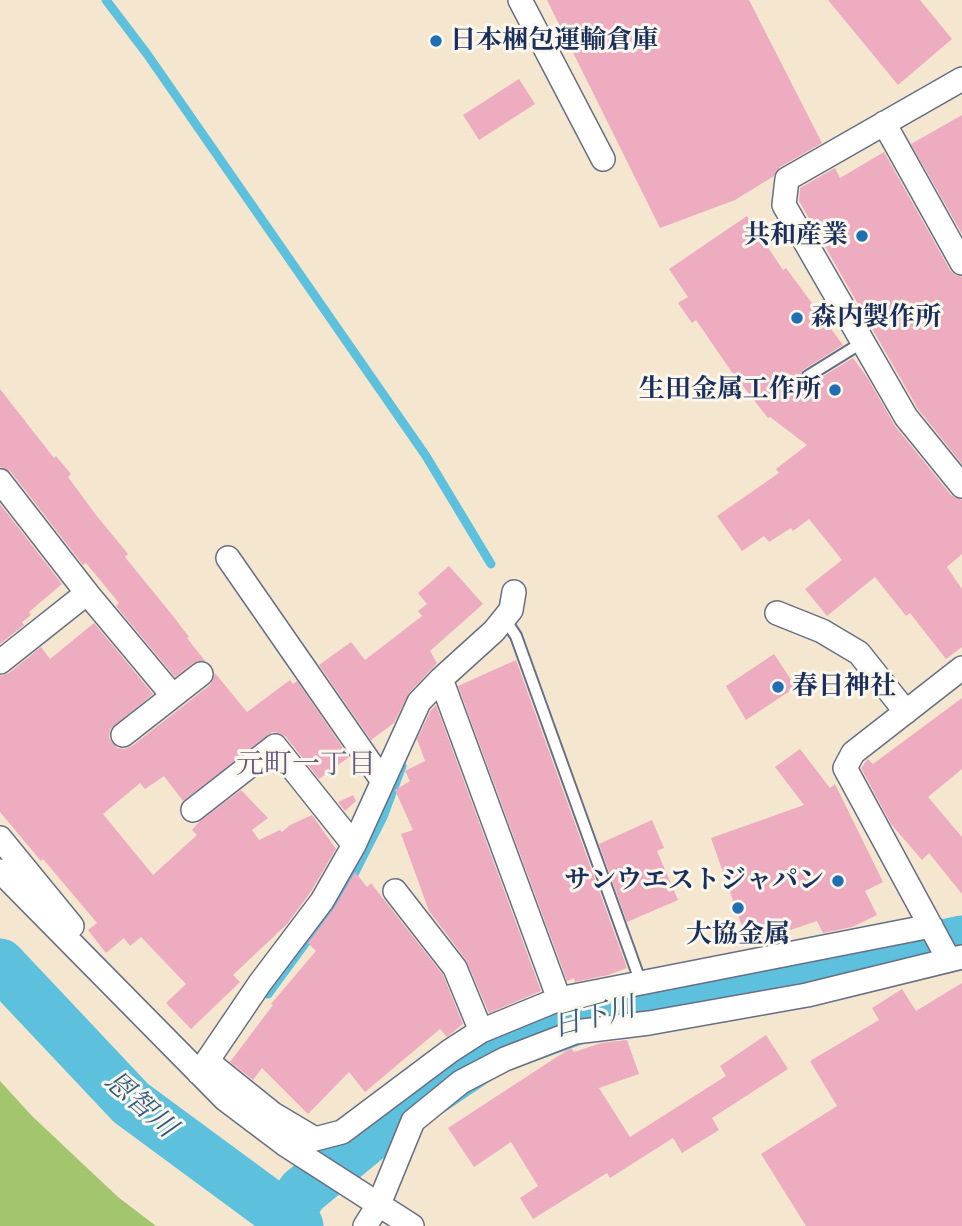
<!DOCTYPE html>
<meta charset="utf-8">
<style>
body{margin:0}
canvas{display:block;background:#f5e7cf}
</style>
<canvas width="962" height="1226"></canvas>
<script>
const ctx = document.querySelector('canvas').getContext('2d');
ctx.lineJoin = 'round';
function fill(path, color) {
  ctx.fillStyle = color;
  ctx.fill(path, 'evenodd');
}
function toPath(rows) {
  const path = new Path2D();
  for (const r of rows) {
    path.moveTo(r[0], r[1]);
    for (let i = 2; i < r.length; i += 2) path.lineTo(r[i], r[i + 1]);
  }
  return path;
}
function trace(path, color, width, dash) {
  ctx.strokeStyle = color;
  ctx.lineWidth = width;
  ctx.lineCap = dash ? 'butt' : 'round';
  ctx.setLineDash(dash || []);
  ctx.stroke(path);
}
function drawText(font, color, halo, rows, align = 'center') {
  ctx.font = font + ' "EB Garamond","Noto Serif JP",serif';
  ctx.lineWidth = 6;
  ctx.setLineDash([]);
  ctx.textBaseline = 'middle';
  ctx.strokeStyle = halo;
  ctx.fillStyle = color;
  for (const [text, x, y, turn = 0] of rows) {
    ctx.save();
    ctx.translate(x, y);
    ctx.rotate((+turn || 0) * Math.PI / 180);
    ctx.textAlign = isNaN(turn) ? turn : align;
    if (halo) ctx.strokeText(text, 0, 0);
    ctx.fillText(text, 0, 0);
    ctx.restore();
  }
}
fill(toPath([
 [0,1081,32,1116,118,1197,156,1226,0,1226]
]), '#a3c56e');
trace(toPath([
 [106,0,147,54,426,456,491,564],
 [268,994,350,882,383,817,402,766]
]), '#5dc0dc', 9);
trace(toPath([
 [0,964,131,1103,298,1226],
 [287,1218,302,1192,398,1113,491,1050,586,1016,839,968,962,941]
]), '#5dc0dc', 51);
fill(toPath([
 [547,0,749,0,822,143,780,167,774,176,735,200,660,228],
 [828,0,920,0,952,39,898,85],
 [519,79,535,104,479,140,463,115],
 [962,115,962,234,911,144],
 [884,152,950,270,955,275,962,277,962,464,918,409,799,201,800,188,835,168,840,178],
 [747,216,783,270,786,268,843,345,803,370,800,376,802,381,812,383,853,358,867,377,895,426,951,495,962,500,962,554,947,567,962,589,962,647,946,659,910,613,906,616,875,577,827,616,805,589,842,560,809,519,793,531,791,528,769,542,764,536,742,551,717,516,779,473,776,469,807,445,770,417,768,418,731,371,696,320,692,323,678,303,688,297,669,269],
 [0,389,54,458,56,456,71,474,68,477,96,515,128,554,125,557,173,616,189,637,187,638,205,661,193,663,175,677,116,606,119,603,86,563,83,565,11,472,0,467],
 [0,504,62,584,29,612,31,615,22,622,24,625,0,644],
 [449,566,483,604,430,651,437,663,409,693,394,723,371,740,319,665,351,642,365,660,422,616,418,611,427,604,418,593],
 [94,623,153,694,110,729,109,738,117,748,124,749,132,746,210,685,215,673,247,712,290,680,293,684,297,681,349,757,319,779,286,737,279,733,272,732,183,801,164,776,145,789,140,783,103,814,153,875,197,835,192,830,199,822,241,790,268,818,252,830,259,840,280,830,282,832,290,825,312,815,336,849,310,893,287,924,233,975,240,982,191,1029,166,1003,186,984,141,937,130,946,124,938,106,953,88,930,97,923,43,859,41,861,0,812,0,676,9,673,41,647,50,659],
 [774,654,796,687,746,720,726,686],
 [516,660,627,968,608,975,575,982,574,978,567,981,458,686],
 [962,698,962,769,928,797,962,837,962,894,929,853,922,860,891,824,861,768,868,759,873,764],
 [436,705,541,991,489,1013,466,960,429,911,401,834,413,830,395,790,410,781,405,771,425,761,417,739,431,710],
 [800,749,830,788,835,784,883,882,865,891,877,915,852,927,823,933,817,921,752,943,747,927,743,929,711,838,804,805,775,767],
 [353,795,356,801,345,811,338,802],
 [652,820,664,848,657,851,678,900,627,922,599,844],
 [355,872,367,887,371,883,443,975,463,1024,447,1037,440,1029,365,1092,349,1072,308,1114,262,1068,253,1080,230,1062,273,1005,271,1004,316,951,308,943,334,908],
 [962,983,962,1226,806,1226,761,1154,837,1106,810,1061,879,1020,872,1008,902,989,916,1011],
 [766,1035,788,1069,712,1118,719,1130,682,1153,673,1138,610,1178,607,1173,533,1219,520,1198,538,1186,511,1142,474,1167,448,1128,569,1049,571,1048,574,1052,601,1043,627,1040,639,1074,599,1088,630,1137,726,1076,720,1066]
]), '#edacc0');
const lane = toPath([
 [808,376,863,342],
 [504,618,516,636,641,983]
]);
const street = toPath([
 [520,0,603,159],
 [962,79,787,179,784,205,906,417,962,486],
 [884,123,962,263],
 [0,481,87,593,173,696],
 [228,558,382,780],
 [777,613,822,631,859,653,906,712],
 [0,662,87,593],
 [441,679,559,999],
 [123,735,201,674],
 [193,810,275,746,354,845],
 [0,838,72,926],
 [0,871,225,1099,286,1145,412,1226],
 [395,891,455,968,481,1031],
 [949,960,845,768,853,753,962,668],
 [207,1061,273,1114,315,1139,342,1132,450,1051,481,1031,559,999,931,926],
 [199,1073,260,983,322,901,354,845,419,702,441,679,494,631,511,610,514,592],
 [365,1226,379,1204,413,1121,461,1082,505,1059,575,1032,649,1023,807,995,962,957]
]);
trace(lane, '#676f86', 14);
trace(street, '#676f86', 26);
trace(lane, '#fff', 10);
trace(street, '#fff', 23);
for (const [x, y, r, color] of [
 [436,41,7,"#1f6fb2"],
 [862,236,7,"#1f6fb2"],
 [797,318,7,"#1f6fb2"],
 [835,390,7,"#1f6fb2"],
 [778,687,7,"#1f6fb2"],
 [838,881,7,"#1f6fb2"],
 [738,908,7,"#1f6fb2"]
]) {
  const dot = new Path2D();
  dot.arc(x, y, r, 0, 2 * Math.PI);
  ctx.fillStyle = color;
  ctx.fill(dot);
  trace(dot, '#fbf7ec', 2.5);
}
drawText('bold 26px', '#1b2f5e', '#fbf7ec', [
 ["日本梱包運輸倉庫",450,41],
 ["共和産業",848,236,"right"],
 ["森内製作所",811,318],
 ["生田金属工作所",821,390,"right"],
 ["春日神社",792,687],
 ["サンウエストジャパン",824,881,"right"],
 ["大協金属",738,935,"center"]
], 'left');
drawText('28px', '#645b80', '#fbf7ec', [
 ["元町一丁目",306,765]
]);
drawText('italic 28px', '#2f5a84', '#fbf7ec', [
 ["日下川",594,1018,-15],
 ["恩智川",140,1105,41]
]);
</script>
